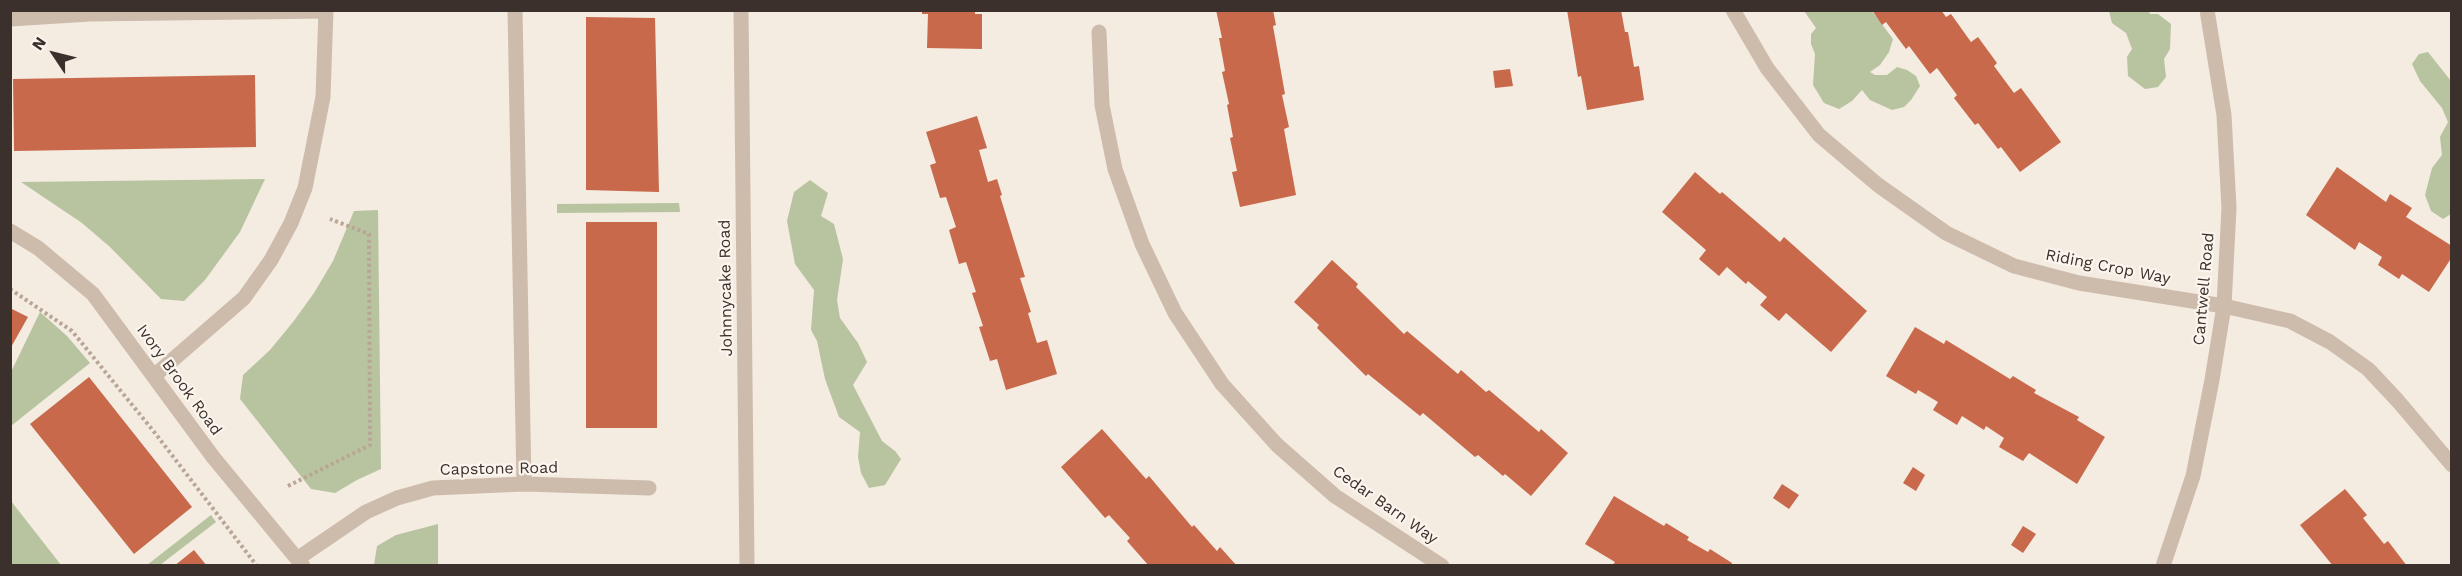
<!DOCTYPE html>
<style>
body{margin:0}
#map{position:relative;width:2462px;height:576px;overflow:hidden;background:#f4ebe1;font-family:"Work Sans",sans-serif}
canvas{display:block}
.frame{position:absolute;inset:0;border:12px solid #3b302b;pointer-events:none}
.north{position:absolute;left:24px;top:24px;width:60px;height:60px;-webkit-text-stroke:4px #fbf5ee;paint-order:stroke;rotate:305deg;font-size:16px;font-weight:700;line-height:24px;text-align:center;color:#3b302b}
.north::after{content:'';display:block;margin:auto;width:21px;height:27px;background:#3b302b;clip-path:polygon(50% 0,100% 100%,50% 72%,0 100%)}
</style>
<div id="map">
<canvas width="2462" height="576"></canvas>
<div class="frame"></div>
<div class="north">N</div>
</div>
<script>
const ctx = document.querySelector('canvas').getContext('2d');
ctx.lineJoin = 'round';
function fill(path, color) {
  ctx.fillStyle = color;
  ctx.fill(path, 'evenodd');
}
function toPath(rows) {
  const path = new Path2D();
  for (const r of rows) {
    path.moveTo(r[0], r[1]);
    for (let i = 2; i < r.length; i += 2) path.lineTo(r[i], r[i + 1]);
  }
  return path;
}
function trace(path, color, width, dash) {
  ctx.strokeStyle = color;
  ctx.lineWidth = width;
  ctx.lineCap = dash ? 'butt' : 'round';
  ctx.setLineDash(dash || []);
  ctx.stroke(path);
}
function drawText(font, color, halo, rows, align = 'center') {
  ctx.font = font + ' "Work Sans",sans-serif';
  ctx.lineWidth = 4.5;
  ctx.setLineDash([]);
  ctx.textBaseline = 'middle';
  ctx.strokeStyle = halo;
  ctx.fillStyle = color;
  for (const [text, x, y, turn = 0] of rows) {
    ctx.save();
    ctx.translate(x, y);
    ctx.rotate((+turn || 0) * Math.PI / 180);
    ctx.textAlign = isNaN(turn) ? turn : align;
    if (halo) ctx.strokeText(text, 0, 0);
    ctx.fillText(text, 0, 0);
    ctx.restore();
  }
}
fill(toPath([
 [1804,11,1872,11,1893,39,1889,52,1880,65,1870,72,1875,75,1887,75,1897,67,1907,70,1916,76,1920,86,1911,100,1904,107,1892,110,1870,100,1862,90,1852,101,1839,109,1824,103,1813,85,1815,54,1811,44,1811,34,1816,28],
 [2109,11,2149,11,2150,14,2158,14,2171,24,2170,49,2164,59,2166,77,2158,87,2145,89,2128,76,2127,57,2132,49,2126,33,2112,23],
 [2428,52,2451,81,2451,214,2443,219,2431,211,2425,195,2432,168,2442,155,2440,137,2448,122,2442,108,2420,81,2412,64,2419,54],
 [265,179,240,232,205,280,184,301,161,299,110,247,82,223,21,182],
 [810,180,828,193,821,216,834,224,843,259,837,300,840,318,858,343,867,362,853,385,882,441,895,451,901,459,885,485,869,488,861,473,858,457,860,432,839,417,825,379,817,341,811,330,814,290,795,264,787,221,794,192],
 [679,203,680,212,557,213,557,204],
 [378,210,381,469,357,480,335,493,311,489,240,399,243,375,270,350,293,322,314,293,333,261,354,211],
 [40,312,67,336,90,363,11,426,11,372],
 [10,501,11,501,61,565,11,565],
 [211,515,216,522,160,565,147,565],
 [438,524,438,565,374,565,377,546,396,535]
]), '#b8c4a0');
fill(toPath([
 [922,10,975,10,975,14,982,14,982,49,927,48,928,14,922,14],
 [1216,10,1273,10,1276,25,1273,26,1285,94,1282,95,1289,127,1284,129,1296,195,1240,207,1232,172,1237,171,1230,138,1233,137,1227,105,1229,104,1222,72,1225,71,1219,38,1222,38],
 [1567,10,1621,10,1625,32,1628,32,1634,67,1639,66,1644,100,1587,110,1581,76,1578,77],
 [1872,10,1941,10,1946,17,1951,14,1971,42,1978,37,1997,63,1994,66,2014,93,2021,88,2061,142,2020,172,2001,147,1998,149,1978,123,1975,125,1954,98,1957,95,1937,68,1930,74,1909,46,1906,49,1886,22,1882,25],
 [586,17,655,18,659,192,586,190],
 [1510,69,1513,86,1495,88,1493,71],
 [255,75,256,147,14,151,13,79],
 [977,116,987,148,979,150,988,182,997,179,1002,195,1000,196,1025,277,1020,278,1031,312,1028,313,1037,343,1047,340,1057,374,1006,390,997,359,990,361,979,327,983,326,972,293,976,292,966,262,959,264,949,230,956,227,946,197,940,198,930,165,936,163,926,132],
 [2337,167,2386,202,2390,194,2412,208,2406,217,2452,246,2452,257,2429,292,2402,274,2399,279,2378,265,2382,257,2359,242,2355,250,2306,215],
 [1695,172,1720,194,1722,192,1780,242,1784,237,1867,311,1831,352,1786,313,1779,321,1760,305,1767,297,1748,281,1746,284,1727,267,1719,276,1699,259,1706,250,1662,212],
 [586,222,657,222,657,428,586,428],
 [1332,260,1358,284,1356,287,1404,334,1407,331,1458,374,1461,370,1486,392,1489,390,1539,432,1541,429,1568,453,1531,496,1505,474,1503,476,1478,455,1475,457,1423,413,1420,416,1368,374,1366,376,1317,328,1319,325,1294,302],
 [10,308,28,317,10,349],
 [1915,327,1944,344,1946,340,2010,379,2013,376,2036,390,2034,393,2079,417,2077,420,2105,437,2077,484,2029,453,2023,461,1999,447,2004,438,1986,426,1984,430,1962,416,1957,425,1933,410,1938,402,1918,390,1916,394,1886,376],
 [89,377,192,507,134,554,30,424],
 [1102,429,1146,479,1149,476,1192,527,1194,525,1217,551,1220,547,1237,566,1149,566,1127,541,1130,538,1109,515,1105,518,1061,467],
 [1913,467,1925,475,1916,491,1903,483],
 [1782,484,1799,495,1789,509,1773,498],
 [2345,489,2367,515,2363,518,2384,544,2388,541,2407,566,2333,566,2300,525],
 [1614,496,1664,526,1666,523,1689,537,1687,540,1708,552,1710,549,1732,563,1731,566,1612,566,1615,562,1585,544],
 [2023,526,2036,534,2023,553,2011,545],
 [194,550,207,566,174,566]
]), '#c8694b');
trace(toPath([
 [10,289,72,331,155,433,257,566],
 [288,486,370,445,369,234,330,219]
]), '#b9a596', 4, [3, 3]);
trace(toPath([
 [90,10,90,14,326,11],
 [515,10,524,484],
 [10,19,90,14]
]), '#cdbbac', 15);
trace(toPath([
 [1733,10,1767,68,1819,135,1878,185,1946,233,2014,266,2079,283,2224,306,2290,321,2330,342,2368,369,2398,401,2452,465],
 [1099,32,1102,105,1115,169,1142,244,1175,313,1222,384,1277,445,1335,496,1442,566],
 [10,231,38,248,93,294,213,457,303,566],
 [154,376,244,298,271,260,291,223,305,188,323,97,326,10],
 [297,559,366,512,397,498,433,488,524,484,649,488],
 [2163,566,2193,476,2212,380,2224,306,2229,208,2224,115,2207,10]
]), '#cdbbac', 15);
trace(toPath([
 [741,10,747,566]
]), '#cdbbac', 15);
drawText('16px', '#3b302b', '#fbf5ee', [
 ["Riding Crop Way",2108,267,11],
 ["Johnnycake Road",726,288,-91],
 ["Cantwell Road",2204,289,-85],
 ["Ivory Brook Road",179,380,54],
 ["Capstone Road",499,469,-1],
 ["Cedar Barn Way",1385,505,35]
]);
</script>
